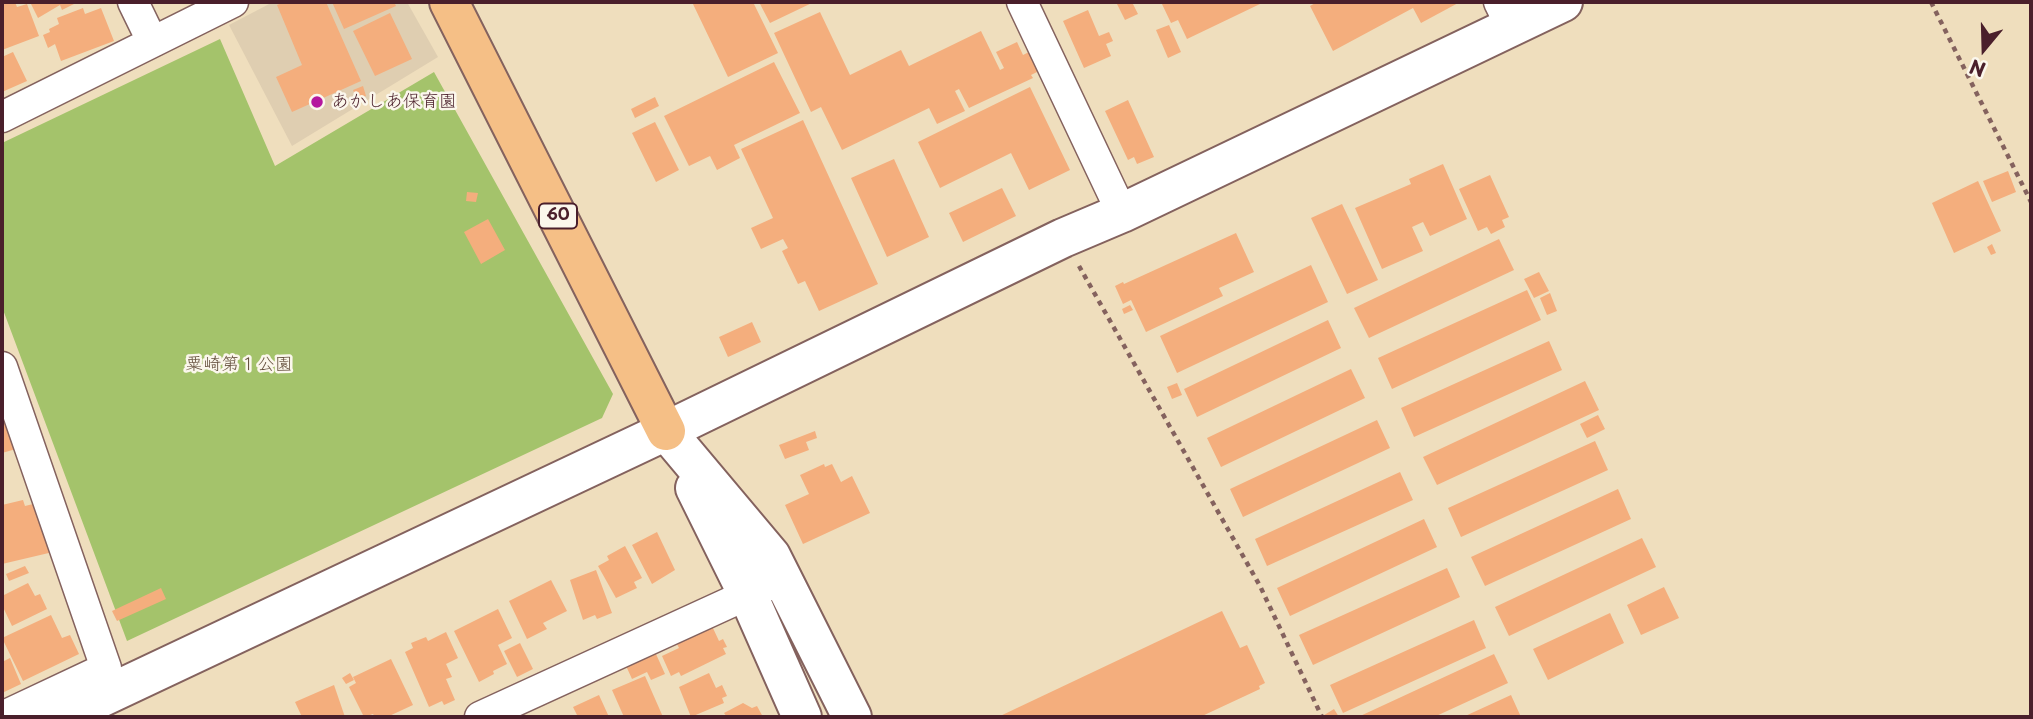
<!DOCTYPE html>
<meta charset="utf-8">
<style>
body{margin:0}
#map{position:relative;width:2033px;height:719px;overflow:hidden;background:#efdebd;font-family:"Playpen Sans",sans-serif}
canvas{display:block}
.frame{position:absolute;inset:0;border:4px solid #4a1f2b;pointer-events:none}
.north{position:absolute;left:1949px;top:14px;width:70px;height:70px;-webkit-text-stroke:5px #fbf7ec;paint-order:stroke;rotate:199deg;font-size:19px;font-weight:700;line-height:28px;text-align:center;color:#4a1f2b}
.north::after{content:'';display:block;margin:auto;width:24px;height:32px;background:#4a1f2b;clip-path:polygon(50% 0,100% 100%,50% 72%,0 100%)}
</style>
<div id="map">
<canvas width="2033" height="719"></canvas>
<div class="frame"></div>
<div class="north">N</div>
</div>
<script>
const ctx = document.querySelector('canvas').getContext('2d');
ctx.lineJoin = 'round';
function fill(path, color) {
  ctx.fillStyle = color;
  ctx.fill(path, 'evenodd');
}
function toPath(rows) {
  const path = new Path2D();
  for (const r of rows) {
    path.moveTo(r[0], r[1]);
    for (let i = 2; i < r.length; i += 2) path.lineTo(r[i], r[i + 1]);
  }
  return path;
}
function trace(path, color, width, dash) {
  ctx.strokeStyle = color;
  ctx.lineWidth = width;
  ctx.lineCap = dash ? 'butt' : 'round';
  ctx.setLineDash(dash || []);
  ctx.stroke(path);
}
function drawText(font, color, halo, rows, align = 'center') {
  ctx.font = font + ' "Playpen Sans","Klee One",sans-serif';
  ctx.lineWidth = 5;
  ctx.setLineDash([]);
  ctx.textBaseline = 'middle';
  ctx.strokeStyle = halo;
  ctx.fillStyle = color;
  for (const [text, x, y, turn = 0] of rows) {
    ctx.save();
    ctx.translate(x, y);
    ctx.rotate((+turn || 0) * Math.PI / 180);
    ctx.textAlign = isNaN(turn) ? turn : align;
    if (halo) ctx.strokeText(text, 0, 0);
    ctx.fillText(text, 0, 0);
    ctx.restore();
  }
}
fill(toPath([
 [273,2,407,2,438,57,292,146,229,25]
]), '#dfceb1');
fill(toPath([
 [220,39,275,166,434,72,613,394,602,418,127,641,2,307,2,143]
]), '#a4c36b');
fill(toPath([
 [2,2,15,2,17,7,27,4,39,36,2,50],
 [30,2,78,2,62,10,60,5,38,18],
 [284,2,326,2,361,81,292,112,276,77,302,65,277,5],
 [332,2,394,2,396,6,344,29],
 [692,2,753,2,778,53,728,77],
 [759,2,814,2,770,23],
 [1116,2,1132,2,1138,14,1125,20],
 [1161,2,1259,2,1260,4,1187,39,1178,20,1171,23],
 [1317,2,1460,2,1421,23,1413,8,1333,51,1310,6],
 [83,8,85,14,101,8,114,41,61,61,55,44,48,48,43,35,50,32,49,29,59,24,57,18],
 [1088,10,1099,36,1109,32,1113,41,1106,44,1111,56,1084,68,1063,21],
 [820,12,850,75,901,50,909,66,981,31,1000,70,1004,68,996,52,1017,42,1023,55,1031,51,1041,70,1031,75,1033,78,969,108,959,89,955,91,965,111,937,124,929,108,842,150,821,107,811,112,774,33],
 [390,13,412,59,375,76,353,31],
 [1169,25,1181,52,1168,58,1156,30],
 [13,52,27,81,2,92,2,57],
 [774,62,800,113,734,145,740,158,717,170,710,156,689,166,664,116],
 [363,86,366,96,357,99,353,90],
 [1030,87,1070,170,1029,190,1011,153,940,188,918,142],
 [655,97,659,106,635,118,631,109],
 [1128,100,1154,157,1137,164,1134,157,1128,160,1105,111],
 [803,120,878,284,819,311,805,281,798,284,782,251,788,248,783,239,761,249,751,228,773,218,741,149],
 [655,122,679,170,656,182,632,133],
 [894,159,929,237,887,257,851,178],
 [1443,164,1467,219,1430,236,1423,222,1412,227,1423,251,1382,269,1355,208,1411,184,1409,179],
 [2008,171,2016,192,1992,202,1983,181],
 [1490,175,1509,217,1502,220,1505,227,1491,234,1487,227,1478,231,1459,189],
 [1978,181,2001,231,1954,253,1932,203],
 [1002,188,1016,216,963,242,949,213],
 [467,192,478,193,476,202,466,201],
 [1342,204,1378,280,1347,294,1311,218],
 [488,219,505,250,481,264,464,232],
 [1236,233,1254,272,1219,288,1223,296,1146,332,1131,300,1123,304,1115,286,1123,282,1124,284],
 [1499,239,1514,270,1369,338,1354,308],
 [1992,244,1996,253,1991,255,1987,247],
 [1311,265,1328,302,1177,373,1160,336],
 [1539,272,1549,291,1534,298,1524,279],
 [1527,290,1541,320,1392,389,1378,358],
 [1550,293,1557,311,1547,315,1540,298],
 [1130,305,1133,310,1124,314,1122,309],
 [1328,320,1341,348,1197,417,1184,389],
 [752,322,761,342,728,357,719,337],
 [1549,341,1562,370,1414,437,1401,408],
 [1351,369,1365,398,1221,467,1207,438],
 [1585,381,1599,410,1437,485,1423,457],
 [1177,383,1182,395,1172,399,1167,387],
 [1598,415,1605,429,1587,438,1580,424],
 [5,419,16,449,2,453,2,420],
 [1377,420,1390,448,1243,517,1230,489],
 [815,431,817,438,806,442,809,450,785,459,779,445],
 [1595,441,1608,470,1461,537,1448,508],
 [824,464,825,467,832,464,841,482,852,476,870,513,803,544,785,505,809,494,800,475],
 [1400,472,1413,500,1267,566,1255,539],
 [1618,489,1631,519,1485,586,1471,557],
 [23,500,25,506,41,502,53,552,2,564,2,505],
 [1424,519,1437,547,1290,616,1277,588],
 [657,532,675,570,652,584,632,545],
 [1642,538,1656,567,1509,636,1495,607],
 [625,546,642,578,634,582,637,588,616,598,598,566,609,560,607,556],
 [25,566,29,573,9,581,6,574],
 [1447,568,1460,597,1313,665,1299,635],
 [596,570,612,613,597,619,595,615,583,620,570,580],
 [551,580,567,611,543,623,547,629,527,639,509,601],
 [28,583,35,596,40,594,47,609,12,626,2,605,2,596],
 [1664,587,1679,618,1641,635,1627,605],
 [161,588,166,599,117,621,112,611],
 [498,609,512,638,498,645,507,664,493,671,494,674,479,682,454,631],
 [1222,611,1240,648,1247,645,1265,683,1259,686,1260,689,1200,717,998,717],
 [1610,613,1624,643,1548,680,1533,649],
 [51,615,62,638,70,635,79,654,23,681,2,638],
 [1474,620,1486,648,1343,713,1330,685],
 [712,626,719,641,723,639,727,647,723,648,726,654,681,676,679,672,671,676,662,656,679,648,671,632],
 [446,632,458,658,446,664,452,677,446,679,455,700,444,705,442,701,429,707,405,652,413,648,411,643,426,637,428,641],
 [520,643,533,669,517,677,504,651],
 [651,643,665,674,651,680,647,672,632,679,622,657],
 [1494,654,1508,683,1434,717,1358,717],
 [10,658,21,684,2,693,2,662],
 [391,659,413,705,387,717,375,717,373,714,364,717,349,687,356,683,353,677],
 [350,673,354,680,346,684,342,678],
 [709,673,716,688,722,685,727,696,722,698,724,703,691,717,679,687],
 [645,676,663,717,624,717,612,690],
 [334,685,345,717,302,717,295,702],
 [599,695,609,717,578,717,573,707],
 [1511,695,1521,717,1463,717],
 [743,703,752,708,757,706,763,717,727,717,724,713],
 [1334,709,1339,717,1321,717]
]), '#f4ae7d');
const minor = toPath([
 [133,2,152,41],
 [1022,2,1122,213],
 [1499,2,1511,26],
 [2,117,233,2],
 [2,367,106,668,2,717],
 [480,717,766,586]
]);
const tertiary = toPath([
 [666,431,771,556,852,717],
 [695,488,748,595,802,717],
 [60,717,666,431,1063,238,1122,213,1563,2]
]);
const primary = toPath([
 [449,2,666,431]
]);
trace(minor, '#84625e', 33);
trace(tertiary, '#84625e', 42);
trace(primary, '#84625e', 42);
trace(toPath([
 [1931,2,2031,202],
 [1079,266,1260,586,1322,717]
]), '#84625e', 4.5, [5, 5]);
trace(minor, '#fff', 30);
trace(tertiary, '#fff', 38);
trace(primary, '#f5bf86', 38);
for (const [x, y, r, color] of [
 [317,102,7,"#b5179e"]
]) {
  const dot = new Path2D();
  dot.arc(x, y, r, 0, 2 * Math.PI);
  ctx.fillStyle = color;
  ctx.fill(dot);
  trace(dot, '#fbf7ec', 2.5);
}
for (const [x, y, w] of [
 [558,216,38]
]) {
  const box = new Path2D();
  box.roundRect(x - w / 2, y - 12.5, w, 25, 5);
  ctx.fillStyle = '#fbf7ec';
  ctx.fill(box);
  trace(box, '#4a1f2b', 2);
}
drawText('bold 16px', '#4a1f2b', null, [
 ["60",558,216]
]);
drawText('18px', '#4a1f2b', '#fbf7ec', [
 ["あかしあ保育園",331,102]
], 'left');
drawText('18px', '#65503e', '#fbf7ec', [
 ["粟崎第１公園",239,365]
]);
</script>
